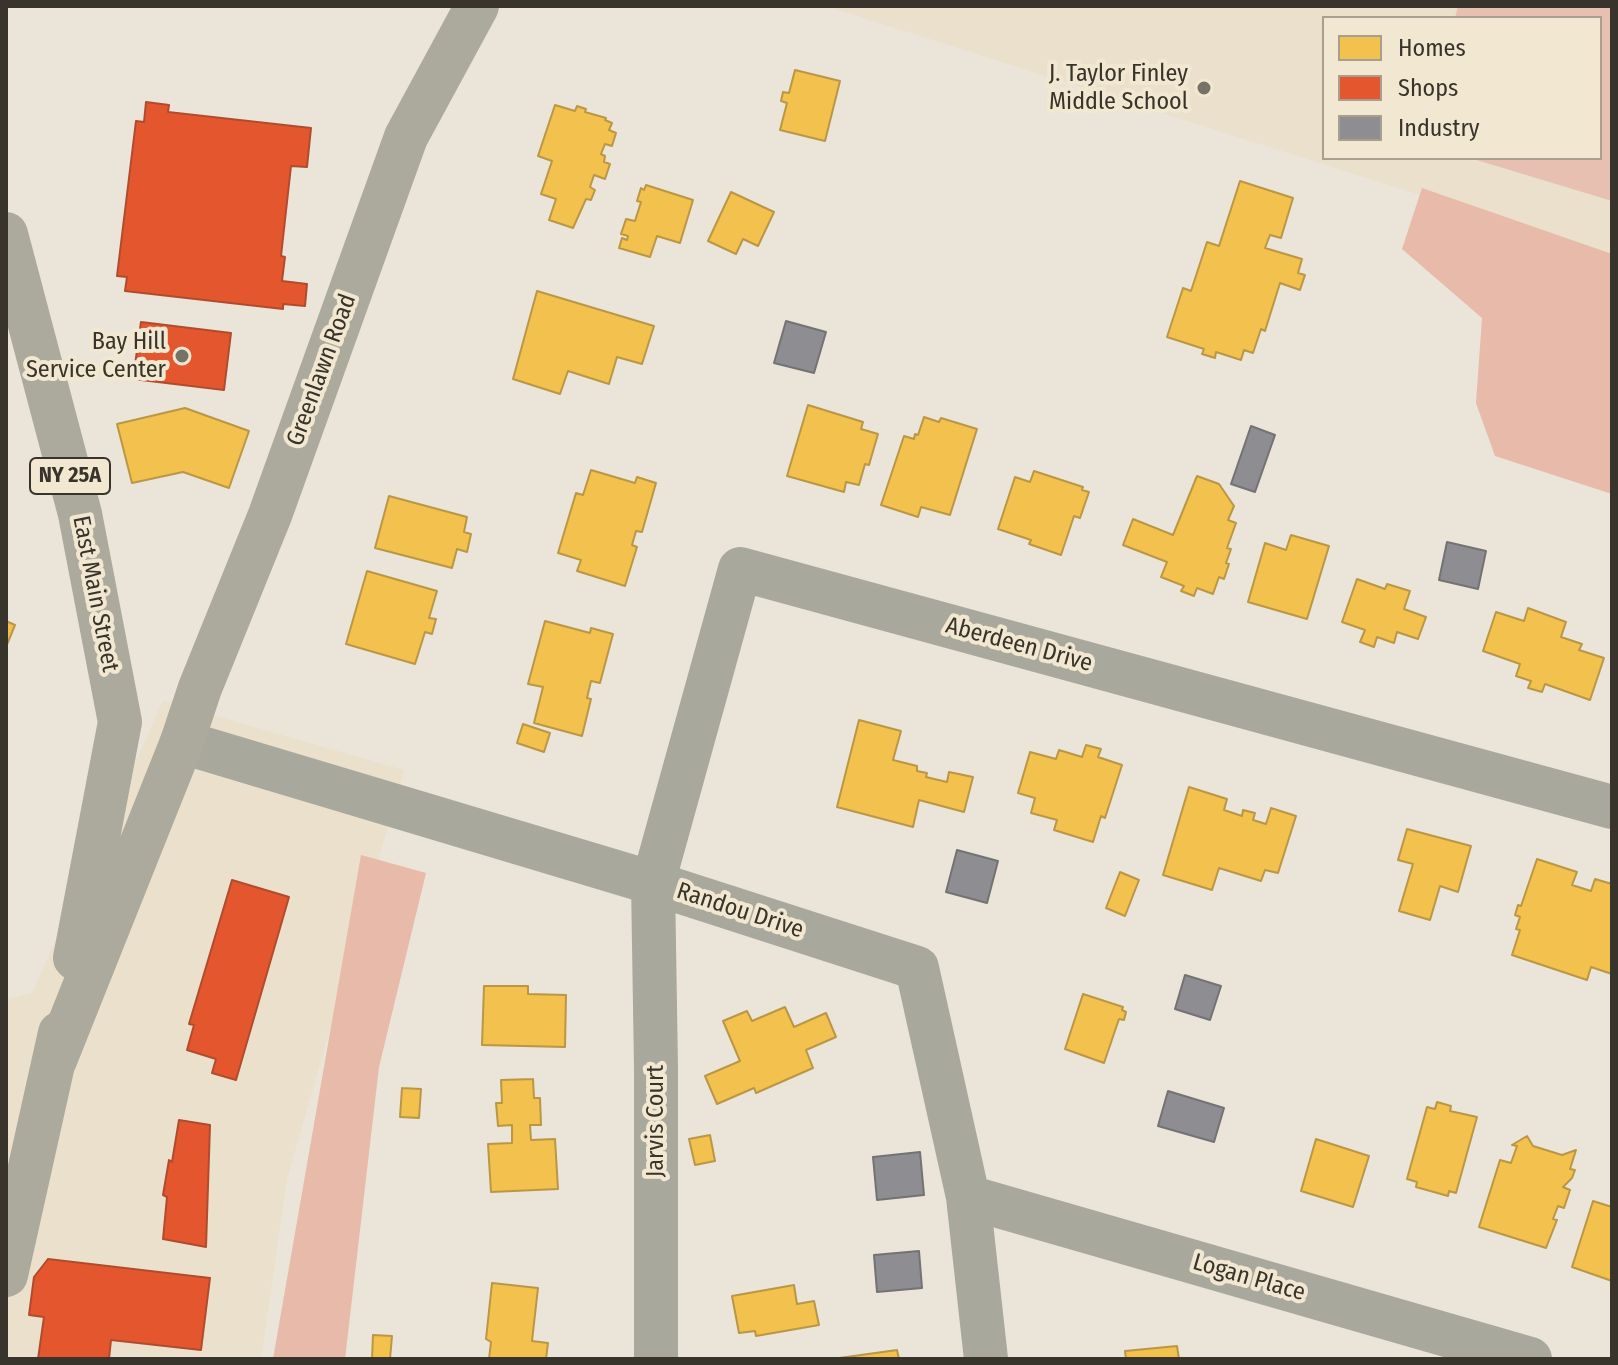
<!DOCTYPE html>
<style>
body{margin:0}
#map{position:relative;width:1618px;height:1365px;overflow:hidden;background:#eae4d9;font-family:"Fira Sans Condensed",sans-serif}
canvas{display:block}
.frame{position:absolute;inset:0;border:8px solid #38342b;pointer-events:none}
.legend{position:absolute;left:1322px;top:16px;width:280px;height:144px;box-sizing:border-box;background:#f2e7d1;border:2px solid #a89f8f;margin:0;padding:10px 14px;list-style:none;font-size:24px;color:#38342b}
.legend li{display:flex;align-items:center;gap:16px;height:40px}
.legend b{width:40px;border:2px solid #a89f8f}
</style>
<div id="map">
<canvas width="1618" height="1365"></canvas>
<div class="frame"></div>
<ul class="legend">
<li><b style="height:22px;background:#f2c14e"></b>Homes</li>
<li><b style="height:22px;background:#e4572e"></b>Shops</li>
<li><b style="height:22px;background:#8d8d92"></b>Industry</li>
</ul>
</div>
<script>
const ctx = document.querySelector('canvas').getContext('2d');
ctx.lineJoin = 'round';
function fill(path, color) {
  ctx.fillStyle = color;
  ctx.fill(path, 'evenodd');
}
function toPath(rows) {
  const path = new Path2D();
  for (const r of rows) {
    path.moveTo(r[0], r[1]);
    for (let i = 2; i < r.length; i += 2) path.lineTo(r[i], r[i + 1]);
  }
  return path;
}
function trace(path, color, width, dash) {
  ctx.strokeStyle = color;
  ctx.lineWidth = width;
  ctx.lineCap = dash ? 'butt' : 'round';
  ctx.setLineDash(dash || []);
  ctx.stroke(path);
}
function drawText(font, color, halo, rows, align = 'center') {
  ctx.font = font + ' "Fira Sans Condensed",sans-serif';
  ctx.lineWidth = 8;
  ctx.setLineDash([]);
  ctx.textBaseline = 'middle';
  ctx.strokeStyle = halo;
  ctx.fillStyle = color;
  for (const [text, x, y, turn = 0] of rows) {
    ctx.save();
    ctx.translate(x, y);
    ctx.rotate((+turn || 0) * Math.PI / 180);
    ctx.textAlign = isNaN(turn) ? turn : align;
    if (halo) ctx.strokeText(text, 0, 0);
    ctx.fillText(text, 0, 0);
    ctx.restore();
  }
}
fill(toPath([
 [826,6,1612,6,1612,256],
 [1324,18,1600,18,1600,158,1324,158],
 [163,701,404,770,287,1179,261,1359,6,1359,6,999,32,993]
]), '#ebe0cb');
fill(toPath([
 [1458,6,1612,6,1612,201,1470,158,1600,158,1600,18,1455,18]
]), '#e7c0b1');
fill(toPath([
 [1422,188,1612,254,1612,494,1495,456,1476,403,1482,318,1402,249],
 [361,855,426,873,379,1067,345,1359,273,1359]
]), '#e7baa9');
const homes = toPath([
 [795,70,840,81,825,141,780,130,787,103,781,101,783,92,789,93,795,70],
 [555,105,575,111,577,106,586,109,585,112,606,118,605,120,612,123,609,130,616,133,612,146,605,144,601,154,605,156,604,162,610,164,605,179,594,175,590,187,595,190,591,200,586,199,573,228,549,220,556,199,541,194,552,161,538,156,555,105],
 [1240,181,1293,198,1281,238,1270,235,1265,248,1302,259,1298,273,1305,275,1300,290,1280,283,1265,331,1261,329,1253,353,1244,350,1241,360,1216,352,1215,358,1202,354,1204,349,1167,337,1183,288,1191,291,1207,242,1219,246,1240,181],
 [646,185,693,200,680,243,657,236,650,257,619,248,622,238,627,240,628,236,621,234,626,219,635,221,641,202,637,201,641,188,644,190,646,185],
 [731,192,774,212,758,246,743,239,736,254,708,241,731,192],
 [537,291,654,326,642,364,617,357,609,384,568,371,560,394,513,379,537,291],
 [808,405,863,422,861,429,878,434,869,465,865,464,859,485,846,482,844,492,787,476,808,405],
 [185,408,249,431,229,488,183,472,132,483,117,424,185,408],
 [924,417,939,422,941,418,977,429,950,515,921,507,918,517,881,505,904,436,914,439,915,434,918,435,924,417],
 [591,470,635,483,637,477,656,483,642,532,636,531,632,545,637,547,625,586,577,571,581,560,558,553,576,493,583,495,591,470],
 [1034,471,1083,487,1082,490,1089,492,1080,518,1074,516,1061,555,1029,544,1031,540,998,529,1015,477,1030,482,1034,471],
 [1197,476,1219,484,1234,506,1228,520,1236,523,1227,548,1231,549,1226,563,1229,564,1224,579,1219,577,1213,594,1197,588,1194,596,1181,591,1184,586,1161,577,1167,562,1123,545,1133,519,1173,535,1197,476],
 [389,496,467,517,464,532,471,534,467,552,457,549,452,568,375,548,389,496],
 [1291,535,1329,546,1307,619,1248,602,1265,543,1286,550,1291,535],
 [367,571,437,591,429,618,436,619,432,634,425,632,415,664,346,644,367,571],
 [1357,579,1385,589,1387,584,1410,591,1404,609,1426,617,1418,639,1397,632,1394,643,1377,637,1374,647,1360,642,1365,630,1342,622,1357,579],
 [1528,608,1566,622,1561,637,1582,644,1579,650,1604,658,1590,700,1545,684,1542,692,1528,688,1531,681,1516,676,1520,664,1483,651,1496,612,1524,621,1528,608],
 [6,621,15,625,6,647,6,621],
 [545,621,590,633,591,628,613,634,600,683,591,681,587,698,591,699,582,736,534,723,543,687,528,684,545,621],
 [859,720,901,731,893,760,917,766,917,771,927,773,926,777,947,782,949,772,973,777,964,812,919,800,913,827,837,807,859,720],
 [523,724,550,733,544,752,517,743,523,724],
 [1086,745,1101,749,1098,757,1122,765,1105,818,1101,816,1093,842,1054,830,1057,820,1031,813,1035,798,1018,793,1030,752,1056,759,1059,750,1082,757,1086,745],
 [1189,787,1227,799,1224,810,1242,816,1243,810,1255,813,1253,820,1266,824,1271,808,1296,816,1278,873,1265,870,1261,881,1219,868,1212,890,1163,875,1189,787],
 [1407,829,1471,846,1458,892,1440,886,1430,920,1399,911,1413,864,1398,860,1407,829],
 [1537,859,1577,872,1572,885,1591,891,1595,879,1612,884,1612,974,1591,967,1587,980,1512,955,1520,930,1516,929,1520,917,1515,915,1518,905,1521,906,1537,859],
 [1120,872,1139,880,1125,916,1106,908,1120,872],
 [484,986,528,986,528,994,566,995,565,1047,482,1045,484,986],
 [1083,994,1123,1007,1122,1010,1126,1012,1124,1020,1119,1019,1104,1063,1065,1049,1083,994],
 [785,1007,794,1027,826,1013,836,1037,806,1050,813,1068,756,1093,754,1088,717,1104,705,1076,740,1061,723,1021,747,1011,752,1021,785,1007],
 [533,1079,534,1098,540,1098,541,1125,530,1125,531,1140,555,1139,558,1189,491,1192,488,1144,512,1143,512,1125,498,1126,496,1103,502,1103,501,1080,533,1079],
 [402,1088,421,1089,419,1118,400,1117,402,1088],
 [1437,1102,1451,1106,1450,1111,1477,1117,1456,1193,1449,1191,1448,1196,1416,1187,1417,1182,1407,1179,1427,1107,1435,1109,1437,1102],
 [710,1135,715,1161,695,1165,689,1139,710,1135],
 [1527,1136,1533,1146,1562,1155,1576,1150,1570,1169,1575,1170,1572,1178,1563,1187,1570,1190,1564,1208,1558,1206,1553,1219,1557,1220,1546,1248,1479,1227,1500,1160,1511,1163,1517,1146,1512,1145,1527,1136],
 [1316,1139,1369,1156,1353,1207,1301,1191,1316,1139],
 [1593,1201,1612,1207,1612,1281,1572,1267,1593,1201],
 [492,1283,538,1288,532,1341,548,1343,546,1359,489,1359,491,1342,486,1339,492,1283],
 [794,1285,797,1304,814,1301,819,1325,756,1336,755,1331,739,1333,732,1296,794,1285],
 [373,1335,392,1336,390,1359,372,1359,373,1335],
 [1177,1346,1179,1359,1126,1359,1125,1351,1177,1346],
 [897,1350,899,1359,832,1359,897,1350]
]);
fill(homes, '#f2c14e');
trace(homes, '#ba9744', 2);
const shops = toPath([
 [146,102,169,105,168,112,311,128,307,167,291,166,281,256,285,257,282,281,307,284,305,306,283,304,283,309,125,291,127,277,117,276,136,121,144,122,146,102],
 [141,322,231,333,224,390,133,379,141,322],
 [232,880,289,897,236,1080,212,1073,216,1059,187,1050,194,1025,189,1024,232,880],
 [179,1120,210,1125,206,1247,163,1239,167,1197,163,1195,169,1160,172,1162,179,1120],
 [48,1259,210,1278,201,1350,111,1340,109,1359,38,1359,44,1317,29,1315,34,1277,48,1259]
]);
fill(shops, '#e4572e');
trace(shops, '#b04c2d', 2);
const industry = toPath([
 [786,321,826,332,814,373,774,363,786,321],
 [1251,426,1275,435,1255,492,1231,484,1251,426],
 [1447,542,1486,551,1478,589,1439,580,1447,542],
 [957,850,998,861,987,903,946,892,957,850],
 [1185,975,1221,986,1210,1020,1175,1009,1185,975],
 [1168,1091,1224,1108,1214,1142,1158,1126,1168,1091],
 [920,1152,924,1195,877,1200,873,1157,920,1152],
 [919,1251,922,1288,877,1292,874,1255,919,1251]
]);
fill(industry, '#8d8d92');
trace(industry, '#747273', 2);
trace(toPath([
 [182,742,653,883,917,968,968,1197,986,1359],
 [968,1197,1530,1359],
 [656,1359,656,1068,653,883,740,569,1612,807]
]), '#a9a89d', 44);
trace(toPath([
 [6,234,80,514,120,722,75,958],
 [55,1060,182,742,200,688,270,515,406,137,477,6],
 [6,1275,60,1033]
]), '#aca99d', 44);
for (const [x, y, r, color] of [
 [1204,88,8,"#767268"],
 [182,356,8,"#767268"]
]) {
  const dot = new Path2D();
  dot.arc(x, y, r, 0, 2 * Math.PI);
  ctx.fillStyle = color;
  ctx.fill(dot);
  trace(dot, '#f2e7d1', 3);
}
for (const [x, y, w] of [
 [70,476,80]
]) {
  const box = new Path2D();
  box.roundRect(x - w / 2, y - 18, w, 36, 6);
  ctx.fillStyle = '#f2e7d1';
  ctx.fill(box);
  trace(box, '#38342b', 2);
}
drawText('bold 22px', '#38342b', null, [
 ["NY 25A",70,476]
]);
drawText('24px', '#38342b', '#f2e7d1', [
 ["J. Taylor Finley",1188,74],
 ["Middle School",1188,102],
 ["Bay Hill",166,342],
 ["Service Center",166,370]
], 'right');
drawText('24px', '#38342b', '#f2e7d1', [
 ["Greenlawn Road",322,370,-70],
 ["East Main Street",95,594,79],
 ["Aberdeen Drive",1019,645,15],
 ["Randou Drive",740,911,18],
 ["Jarvis Court",656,1121,-90],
 ["Logan Place",1249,1278,16]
]);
</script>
